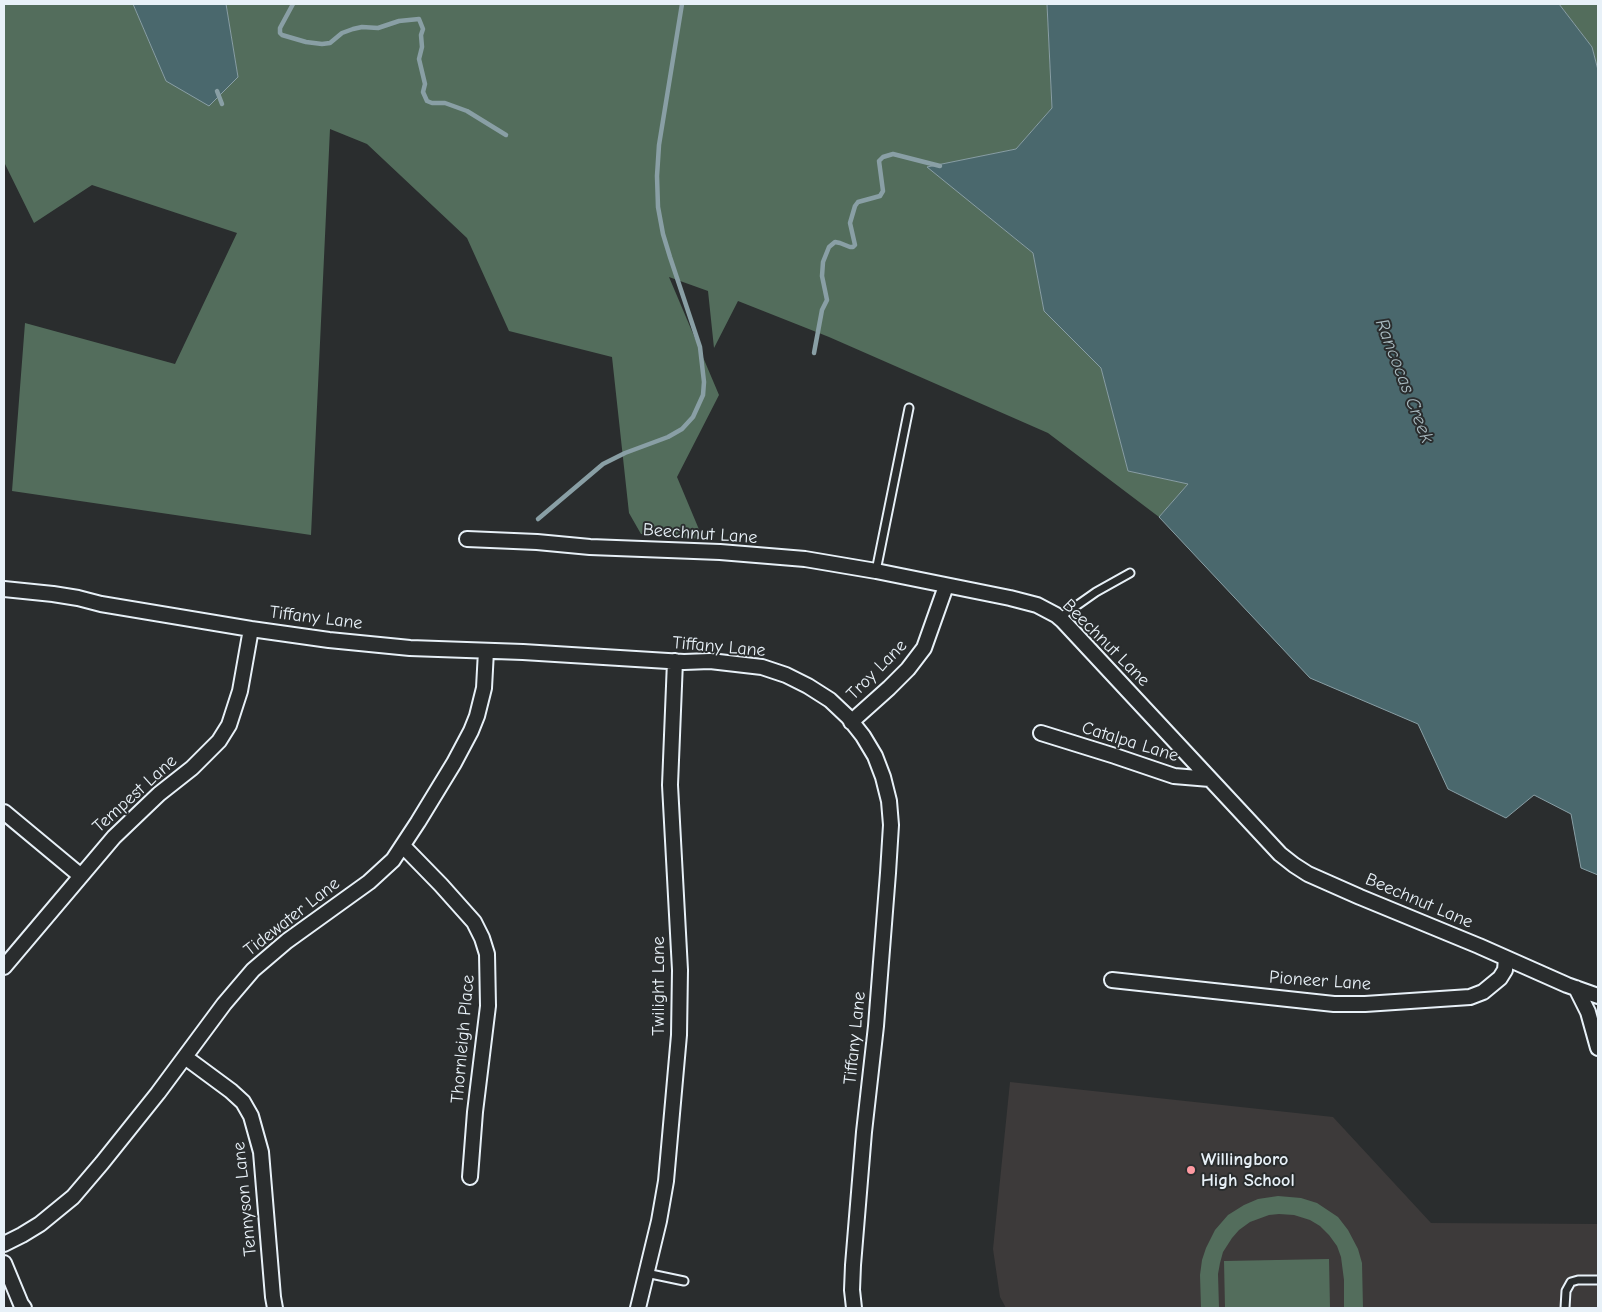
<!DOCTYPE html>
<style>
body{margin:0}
#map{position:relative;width:1602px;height:1312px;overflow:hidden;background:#2a2d2e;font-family:"Comic Neue",sans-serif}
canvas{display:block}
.frame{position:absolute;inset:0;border:5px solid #e8f1f8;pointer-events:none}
</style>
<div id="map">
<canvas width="1602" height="1312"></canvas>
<div class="frame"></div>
</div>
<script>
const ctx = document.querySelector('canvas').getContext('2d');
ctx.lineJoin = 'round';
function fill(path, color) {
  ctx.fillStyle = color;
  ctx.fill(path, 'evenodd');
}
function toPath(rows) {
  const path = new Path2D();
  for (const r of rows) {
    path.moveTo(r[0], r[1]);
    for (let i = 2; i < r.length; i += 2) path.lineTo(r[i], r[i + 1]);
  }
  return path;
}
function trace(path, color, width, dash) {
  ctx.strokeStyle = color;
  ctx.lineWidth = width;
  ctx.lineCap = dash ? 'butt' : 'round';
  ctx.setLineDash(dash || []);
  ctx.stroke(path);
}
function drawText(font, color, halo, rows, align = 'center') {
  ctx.font = font + ' "Comic Neue",sans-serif';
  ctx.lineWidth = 4;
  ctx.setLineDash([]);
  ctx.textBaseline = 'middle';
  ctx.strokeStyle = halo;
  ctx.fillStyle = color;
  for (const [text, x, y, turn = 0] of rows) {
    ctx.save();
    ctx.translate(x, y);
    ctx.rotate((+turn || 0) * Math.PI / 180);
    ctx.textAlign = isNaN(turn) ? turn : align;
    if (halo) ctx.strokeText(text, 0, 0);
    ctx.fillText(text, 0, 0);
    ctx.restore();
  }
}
fill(toPath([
 [1010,1082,1333,1117,1431,1223,1598,1224,1598,1308,1006,1308,1000,1297,993,1249]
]), '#3d3a3a');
fill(toPath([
 [4,4,133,4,166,81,238,77,226,4,1047,4,1052,108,1016,149,928,167,1033,253,1044,311,1101,368,1128,471,1188,484,1159,517,1048,433,829,337,738,301,714,348,708,291,669,277,719,395,677,477,703,539,641,534,629,513,612,357,509,331,467,238,367,144,330,129,311,535,12,491,25,323,175,364,237,233,92,185,34,223,4,162],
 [1559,4,1598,4,1598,70,1592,47],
 [1278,1196,1301,1198,1317,1203,1338,1217,1348,1230,1358,1249,1362,1263,1363,1308,1344,1308,1344,1280,1341,1257,1337,1246,1329,1235,1320,1226,1310,1220,1294,1215,1279,1214,1269,1215,1250,1222,1239,1230,1232,1238,1223,1252,1220,1263,1218,1274,1219,1308,1201,1308,1200,1275,1202,1260,1206,1248,1215,1230,1228,1215,1244,1205,1258,1199],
 [1329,1259,1330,1308,1225,1308,1224,1261]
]), '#536d5c');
const water = toPath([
 [133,4,226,4,238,77,209,106,166,81,133,4],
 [1047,4,1559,4,1592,47,1598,70,1598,875,1581,868,1571,814,1534,795,1506,818,1448,789,1418,724,1310,678,1159,517,1188,484,1128,471,1101,368,1044,311,1033,253,927,167,1016,149,1052,108,1047,4]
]);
fill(water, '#4a686d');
trace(water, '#899fa5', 1);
trace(toPath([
 [293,4,280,28,280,33,282,35,306,42,322,44,330,43,342,33,353,29,362,27,378,28,399,21,419,19,423,29,421,35,422,47,419,59,425,84,423,92,427,101,432,103,445,103,467,111,506,135],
 [217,91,222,104],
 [814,353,822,310,827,300,822,276,823,262,829,247,835,242,840,243,850,247,853,247,855,245,850,223,855,206,858,202,880,196,883,191,879,161,883,157,893,154,940,166],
 [538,519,603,464,625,453,668,437,682,429,693,417,703,395,704,382,700,347,670,257,663,234,658,207,657,176,659,145,682,4]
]), '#899fa5', 4.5);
const service = toPath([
 [876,571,909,408],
 [1059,618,1096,592,1130,573],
 [646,1273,684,1281],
 [1565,1308,1566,1291,1571,1282,1578,1280,1598,1280]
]);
const minor = toPath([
 [467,539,537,542,590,547,720,552,805,559,876,571,1010,598,1037,605,1056,615,1063,621,1280,854,1294,865,1308,874,1360,897,1479,946,1567,985,1598,996],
 [4,589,53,594,78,598,101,604,251,629,329,640,410,648,523,652,684,662,710,661,762,667,786,675,808,686,830,700,848,717,863,736,875,756,883,777,889,801,891,825,888,873,876,1026,864,1132,853,1265,852,1290,854,1308],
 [851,722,889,688,908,669,924,648,946,586],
 [1041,733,1115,756,1174,776,1210,779],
 [4,812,81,876],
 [403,846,441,885,474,922,482,938,487,954,488,1006,475,1112,470,1177],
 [4,967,114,837,159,794,192,768,219,741,229,725,240,691,251,629],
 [1112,980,1334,1004,1365,1004,1470,997,1483,992,1500,978,1505,970,1506,958],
 [1576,988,1588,1012,1598,1048],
 [185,1057,231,1091,243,1102,251,1116,261,1152,273,1297,275,1308],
 [4,1244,22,1235,40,1224,73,1197,102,1163,158,1093,224,1004,253,970,287,941,369,882,393,860,418,822,454,763,471,731,477,716,484,688,486,651],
 [4,1263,21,1304,24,1308],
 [638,1308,659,1221,666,1181,679,1035,680,970,670,785,675,661]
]);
trace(service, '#e8f1f8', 11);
trace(minor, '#e8f1f8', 18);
trace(service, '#2a2d2e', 7);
trace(minor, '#2a2d2e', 14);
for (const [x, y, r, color] of [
 [1191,1170,5,"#ff9aa2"]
]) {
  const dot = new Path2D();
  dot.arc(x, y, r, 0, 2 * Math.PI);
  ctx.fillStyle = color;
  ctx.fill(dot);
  trace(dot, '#2a2d2e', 2);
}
drawText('18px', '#e8f1f8', '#2a2d2e', [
 ["Beechnut Lane",700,534,4],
 ["Tiffany Lane",316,618,7],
 ["Beechnut Lane",1106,643,45],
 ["Tiffany Lane",719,647,5],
 ["Troy Lane",877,670,-45],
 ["Catalpa Lane",1130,742,17],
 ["Tempest Lane",135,794,-42],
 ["Beechnut Lane",1419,901,23],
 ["Tidewater Lane",292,917,-38],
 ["Pioneer Lane",1320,981,4],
 ["Twilight Lane",659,986,-90],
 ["Tiffany Lane",855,1038,-84],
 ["Thornleigh Place",463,1039,-85],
 ["Tennyson Lane",245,1199,-96]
]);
drawText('bold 18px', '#e8f1f8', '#2a2d2e', [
 ["Willingboro",1201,1160],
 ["High School",1201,1181]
], 'left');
drawText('italic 19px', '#a9bac0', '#2a2d2e', [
 ["Rancocas Creek",1404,381,69]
]);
</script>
